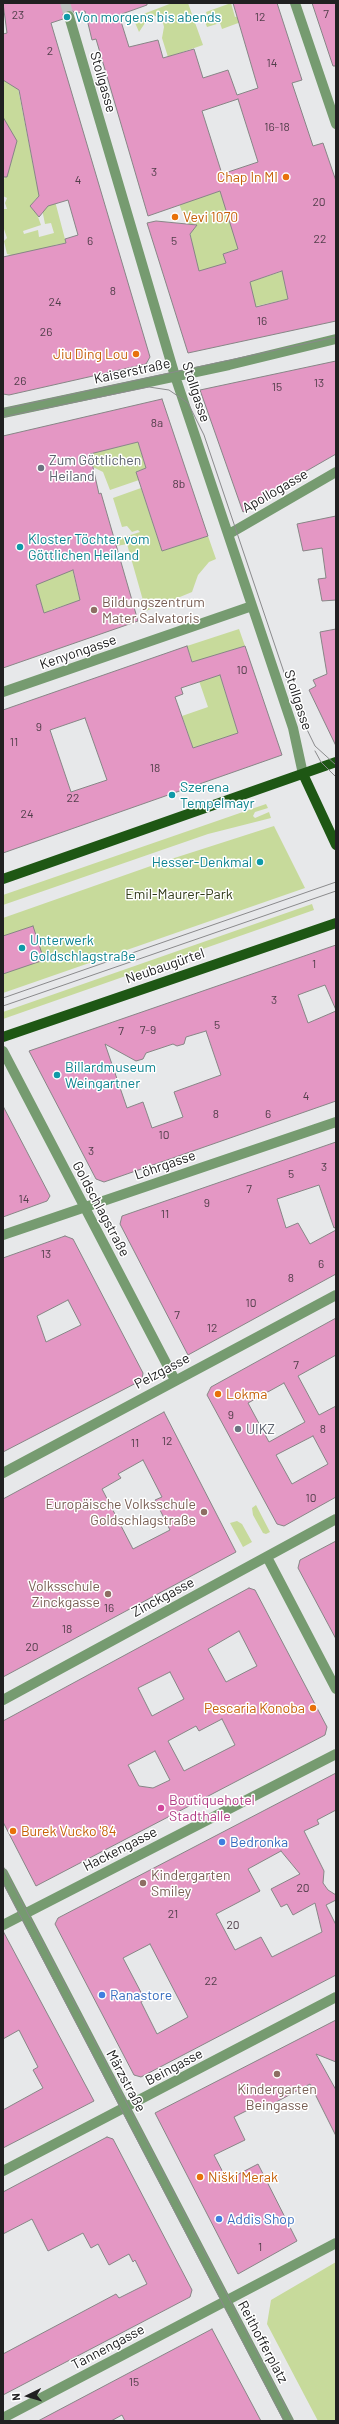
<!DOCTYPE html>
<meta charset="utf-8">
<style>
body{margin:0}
#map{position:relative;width:339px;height:2424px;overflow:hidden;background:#e7e8ea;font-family:Barlow,sans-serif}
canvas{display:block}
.frame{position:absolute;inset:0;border:4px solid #202021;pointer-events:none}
.north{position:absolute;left:8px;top:2376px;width:40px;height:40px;-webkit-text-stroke:3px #fff;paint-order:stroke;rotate:265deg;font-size:11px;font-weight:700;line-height:16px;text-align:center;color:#202021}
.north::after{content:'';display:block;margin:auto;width:14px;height:18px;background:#202021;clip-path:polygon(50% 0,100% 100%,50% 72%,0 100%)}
</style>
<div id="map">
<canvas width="339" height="2424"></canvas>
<div class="frame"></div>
<div class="north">N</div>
</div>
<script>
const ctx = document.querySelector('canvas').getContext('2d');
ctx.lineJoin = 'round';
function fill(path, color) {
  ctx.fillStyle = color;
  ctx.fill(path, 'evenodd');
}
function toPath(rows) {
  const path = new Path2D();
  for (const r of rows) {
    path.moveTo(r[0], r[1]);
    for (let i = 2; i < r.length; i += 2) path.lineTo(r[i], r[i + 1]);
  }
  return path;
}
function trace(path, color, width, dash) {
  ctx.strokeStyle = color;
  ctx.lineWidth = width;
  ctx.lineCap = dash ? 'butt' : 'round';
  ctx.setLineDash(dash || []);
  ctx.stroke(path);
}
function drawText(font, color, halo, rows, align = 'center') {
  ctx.font = font + ' Barlow,sans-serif';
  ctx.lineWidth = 3;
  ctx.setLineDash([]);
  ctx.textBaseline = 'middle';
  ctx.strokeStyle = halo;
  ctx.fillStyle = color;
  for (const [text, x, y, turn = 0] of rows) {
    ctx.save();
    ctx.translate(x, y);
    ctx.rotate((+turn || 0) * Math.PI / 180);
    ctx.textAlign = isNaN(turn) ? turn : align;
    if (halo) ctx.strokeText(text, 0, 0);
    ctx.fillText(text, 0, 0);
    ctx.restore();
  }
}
fill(toPath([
 [172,3,188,3,203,45,168,57,162,38,164,27,162,19,153,15,149,17,139,32,133,18],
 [231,3,235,17,239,16,241,22,222,29,220,23,207,27,203,17,207,15,206,12],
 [15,73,37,185,50,182,66,243,55,245,14,266,11,255,7,254,4,241,7,238,3,226,3,209,7,209,5,203,7,198,3,196,3,182,12,159,13,148,3,117,3,80,8,75],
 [36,199,40,199,45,224,51,223,54,233,39,237,38,230,24,234,23,231,41,225,33,203],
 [220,191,240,242,238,259,234,250,223,254,226,263,225,290,296,267,298,276,284,280,288,299,234,311,204,291,192,248,190,225,187,224,179,204],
 [138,442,146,468,136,472,139,480,110,490,103,472,93,467,81,456],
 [141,488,162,551,208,536,216,559,209,562,198,575,192,592,146,611,127,544,117,546,115,540,140,532,138,530,132,532,127,526,122,527,113,498],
 [56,502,83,613,71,617,66,605,50,610,54,623,47,625,36,585],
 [239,629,245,646,214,656,238,733,193,748,182,716,208,707,187,646],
 [266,804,268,808,255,812,253,816,255,818,269,812,271,818,208,834,3,905,3,895],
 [274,826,305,888,3,993,3,918,165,861],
 [312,904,314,910,3,1019,3,1012],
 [256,1505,270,1532,266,1534,263,1533,253,1515,252,1508],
 [237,1521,242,1524,252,1542,243,1547,230,1523],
 [336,2262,336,2421,318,2421,267,2324,271,2300]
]), '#c7da9b');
const building = toPath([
 [3,3,147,3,147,5,119,15,129,47,158,40,163,58,194,49,203,78,228,70,237,95,258,88,233,3,277,3,302,80,292,83,313,146,323,143,336,181,336,321,188,353,147,223,156,221,197,225,190,234,199,271,226,263,223,254,238,249,220,191,148,216,96,39,92,40,85,11,75,14,73,11,68,10,63,14,63,19,51,23,150,357,146,364,9,395,3,394,3,257,66,243,65,239,78,235,68,200,48,206,39,217,30,206,39,196,19,90,3,80,3,34,7,33,3,3],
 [238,99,258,162,222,174,202,111,238,99],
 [282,271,288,299,256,307,250,282,282,271],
 [312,3,336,3,336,66,333,66,312,3],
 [3,117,17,141,7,177,3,177,3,117],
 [336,361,336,454,263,496,265,500,243,512,200,390,336,361],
 [162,399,208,536,162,551,136,472,146,468,138,442,90,454,99,494,101,493,138,621,3,668,3,436,162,399],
 [73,570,80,600,44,613,36,585,73,570],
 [336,516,336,600,322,601,318,579,326,578,322,548,303,551,297,524,336,516],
 [336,629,336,746,309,690,316,686,313,680,327,674,320,632,336,629],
 [187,646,192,662,245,646,282,755,3,853,3,710,187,646],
 [220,675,238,733,193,748,175,697,183,694,181,688,220,675],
 [85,718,107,780,71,792,50,730,85,718],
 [33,926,44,960,3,974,3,936,33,926],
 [336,945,336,1010,325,985,298,995,308,1023,336,1011,336,1101,104,1182,96,1179,29,1051,336,945],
 [206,1031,221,1075,174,1092,183,1117,152,1128,143,1102,127,1108,105,1044,136,1061,143,1059,146,1053,173,1044,177,1046,184,1044,186,1037,206,1031],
 [3,1106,50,1196,47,1201,3,1217,3,1106],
 [336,1142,336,1227,334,1228,319,1185,277,1199,286,1228,298,1223,310,1244,336,1230,336,1274,188,1355,120,1224,122,1216,336,1142],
 [65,1236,73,1239,143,1373,142,1380,3,1452,3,1258,65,1236],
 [68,1300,81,1325,46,1342,37,1316,68,1300],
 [336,1318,336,1355,298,1376,319,1415,336,1406,336,1497,284,1526,277,1524,207,1395,211,1387,336,1318],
 [284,1383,305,1422,269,1442,248,1403,284,1383],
 [313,1436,328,1464,292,1484,276,1455,313,1436],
 [164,1412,236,1552,3,1677,3,1499,164,1412],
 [143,1460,162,1497,155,1500,170,1530,133,1549,102,1489,121,1478,118,1474,143,1460],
 [336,1541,336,1639,298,1568,300,1560,336,1541],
 [249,1588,255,1590,327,1727,325,1735,36,1886,3,1822,3,1721,249,1588],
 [239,1631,257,1666,226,1682,208,1649,239,1631],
 [170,1672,184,1699,152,1716,138,1688,170,1672],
 [222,1719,235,1745,184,1771,168,1741,196,1726,199,1731,222,1719],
 [155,1751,170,1780,153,1788,139,1786,128,1765,155,1751],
 [336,1773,336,1810,317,1820,319,1824,304,1831,324,1871,323,1883,328,1890,336,1895,336,1900,326,1905,336,1925,336,1975,141,2077,134,2075,55,1924,58,1918,336,1773],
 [281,1851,300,1874,271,1889,281,1907,287,1904,293,1915,315,1903,322,1932,272,1957,261,1937,235,1950,216,1914,260,1891,248,1869,281,1851],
 [150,1944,188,2017,157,2034,141,2002,145,2000,123,1958,150,1944],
 [3,1931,94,2101,3,2148,3,2110,43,2088,33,2070,38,2067,19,2030,3,2039,3,1931],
 [336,2020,336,2062,316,2054,336,2090,336,2136,310,2084,263,2109,260,2104,234,2117,245,2140,214,2155,227,2180,258,2164,297,2241,238,2274,155,2113,336,2020],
 [107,2137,113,2139,192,2290,190,2297,3,2395,3,2354,116,2294,119,2298,147,2284,135,2260,133,2262,129,2254,109,2265,98,2244,91,2248,83,2233,48,2251,32,2219,3,2234,3,2192,107,2137],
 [212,2329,261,2421,125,2421,122,2415,111,2421,38,2421,212,2329]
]);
fill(building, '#e497c4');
trace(building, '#878586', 1);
trace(toPath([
 [65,3,69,16]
]), '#bfc0c2', 10, [10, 5]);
trace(toPath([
 [295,3,336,124],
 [69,16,175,376,293,728,303,774],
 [3,413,229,365,336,339],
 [229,534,336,472],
 [3,692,252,606],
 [3,1051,175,1380],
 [3,1235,336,1122],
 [3,1473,336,1295],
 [267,1557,336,1689],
 [3,1700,336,1519],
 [3,1873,289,2421],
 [3,1925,336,1754],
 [3,2171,336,1997],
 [3,2418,336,2243]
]), '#769b70', 10);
trace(toPath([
 [303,774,336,845],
 [3,879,336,762],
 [3,1037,336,923]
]), '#1e5714', 10);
trace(toPath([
 [3,409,336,337],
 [3,417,149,387,169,390,188,403,204,435,295,705,315,746,336,765],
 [315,751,321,762,336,777],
 [3,998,336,882],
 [3,1006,336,891],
 [3,1866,293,2421],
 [3,1883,284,2421]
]), '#8a8a8c', 1);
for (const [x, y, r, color] of [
 [67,17,4,"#0f9aa8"],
 [286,177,4,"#e8710a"],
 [175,217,4,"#e8710a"],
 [136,354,4,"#e8710a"],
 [41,468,4,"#6b7280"],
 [20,547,4,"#0f9aa8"],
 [94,610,4,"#8d6e63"],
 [172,795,4,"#0f9aa8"],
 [260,862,4,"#0f9aa8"],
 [22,948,4,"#0f9aa8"],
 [57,1075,4,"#0f9aa8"],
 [218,1394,4,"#e8710a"],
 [238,1429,4,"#6b7280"],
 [204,1512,4,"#8d6e63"],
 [108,1594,4,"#8d6e63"],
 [313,1708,4,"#e8710a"],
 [161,1808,4,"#d1479c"],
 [13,1831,4,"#e8710a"],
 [222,1842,4,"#3f7fe0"],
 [143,1883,4,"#8d6e63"],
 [102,1995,4,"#3f7fe0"],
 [277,2074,4,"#8d6e63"],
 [200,2177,4,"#e8710a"],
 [219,2219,4,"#3f7fe0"]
]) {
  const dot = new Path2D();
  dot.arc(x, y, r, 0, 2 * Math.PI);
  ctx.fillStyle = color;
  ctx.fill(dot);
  trace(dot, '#fff', 1.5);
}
drawText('12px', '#513e4a', null, [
 ["7",326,14],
 ["23",18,15],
 ["12",260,17],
 ["2",50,51],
 ["14",272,63],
 ["16-18",277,127],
 ["3",154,172],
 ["4",78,180],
 ["20",319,202],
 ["22",320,239],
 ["6",90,241],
 ["5",174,241],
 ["8",113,291],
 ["24",55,302],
 ["16",262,321],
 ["26",46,332],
 ["26",20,381],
 ["13",319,383],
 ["15",277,387],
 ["8a",157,423],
 ["8b",179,484],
 ["10",242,670],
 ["9",39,727],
 ["11",14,742],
 ["18",155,768],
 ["22",73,798],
 ["24",27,814],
 ["1",314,964],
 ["3",274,1000],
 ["5",217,1025],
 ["7-9",148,1030],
 ["7",121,1031],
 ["4",306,1096],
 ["8",216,1114],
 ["6",268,1114],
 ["10",164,1135],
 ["3",91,1151],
 ["3",324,1167],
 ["5",291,1174],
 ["7",249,1189],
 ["14",24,1199],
 ["9",207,1203],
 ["11",165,1214],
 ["13",46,1254],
 ["6",321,1264],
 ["8",291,1278],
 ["10",251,1303],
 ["7",177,1315],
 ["12",212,1328],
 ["7",296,1365],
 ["9",231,1415],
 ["8",323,1429],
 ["12",167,1441],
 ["11",135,1443],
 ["10",311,1498],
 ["16",109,1608],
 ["18",67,1629],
 ["20",32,1647],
 ["20",303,1888],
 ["21",173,1914],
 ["20",233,1925],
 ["22",211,1981],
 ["1",260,2247],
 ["15",134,2382]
]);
drawText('14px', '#0d838f', '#fff', [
 ["Von morgens bis abends",75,17],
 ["Kloster Töchter vom",28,539],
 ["Göttlichen Heiland",28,555],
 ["Szerena",180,787],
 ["Tempelmayr",180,803],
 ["Hesser-Denkmal",252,862,"right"],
 ["Unterwerk",30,940],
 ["Goldschlagstraße",30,956],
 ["Billardmuseum",65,1067],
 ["Weingartner",65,1083]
], 'left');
drawText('14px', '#202021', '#fff', [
 ["Stollgasse",103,82,74],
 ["Kaiserstraße",132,371,-12],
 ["Stollgasse",196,392,72],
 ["Apollogasse",275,491,-30],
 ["Kenyongasse",78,652,-19],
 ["Stollgasse",298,700,72],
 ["Neubaugürtel",165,966,-19],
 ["Löhrgasse",165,1165,-19],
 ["Goldschlagstraße",101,1209,62],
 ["Pelzgasse",162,1371,-28],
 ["Zinckgasse",163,1597,-28],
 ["Hackengasse",120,1849,-27],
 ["Beingasse",174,2067,-28],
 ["Märzstraße",126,2081,62],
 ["Reithofferplatz",263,2342,62],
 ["Tannengasse",108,2347,-28]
]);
drawText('14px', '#c56008', '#fff', [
 ["Chap In MI",278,177,"right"],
 ["Vevi 1070",183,217],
 ["Jiu Ding Lou",128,354,"right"],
 ["Lokma",226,1394],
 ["Pescaria Konoba",305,1708,"right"],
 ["Burek Vucko '84",21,1831],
 ["Niški Merak",208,2177]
], 'left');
drawText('14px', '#5b616d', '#fff', [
 ["Zum Göttlichen",49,460],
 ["Heiland",49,476],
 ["UIKZ",246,1429]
], 'left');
drawText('14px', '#785e54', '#fff', [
 ["Bildungszentrum",102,602],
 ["Mater Salvatoris",102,618],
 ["Europäische Volksschule",196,1504,"right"],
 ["Goldschlagstraße",196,1520,"right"],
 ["Volksschule",100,1586,"right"],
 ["Zinckgasse",100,1602,"right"],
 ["Kindergarten",151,1875],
 ["Smiley",151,1891],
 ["Kindergarten",277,2089,"center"],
 ["Beingasse",277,2105,"center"]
], 'left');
drawText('14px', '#303917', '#fff', [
 ["Emil-Maurer-Park",179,894]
]);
drawText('14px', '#b23c85', '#fff', [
 ["Boutiquehotel",169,1800],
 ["Stadthalle",169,1816]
], 'left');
drawText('14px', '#366cbe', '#fff', [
 ["Bedronka",230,1842],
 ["Ranastore",110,1995],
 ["Addis Shop",227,2219]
], 'left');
</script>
